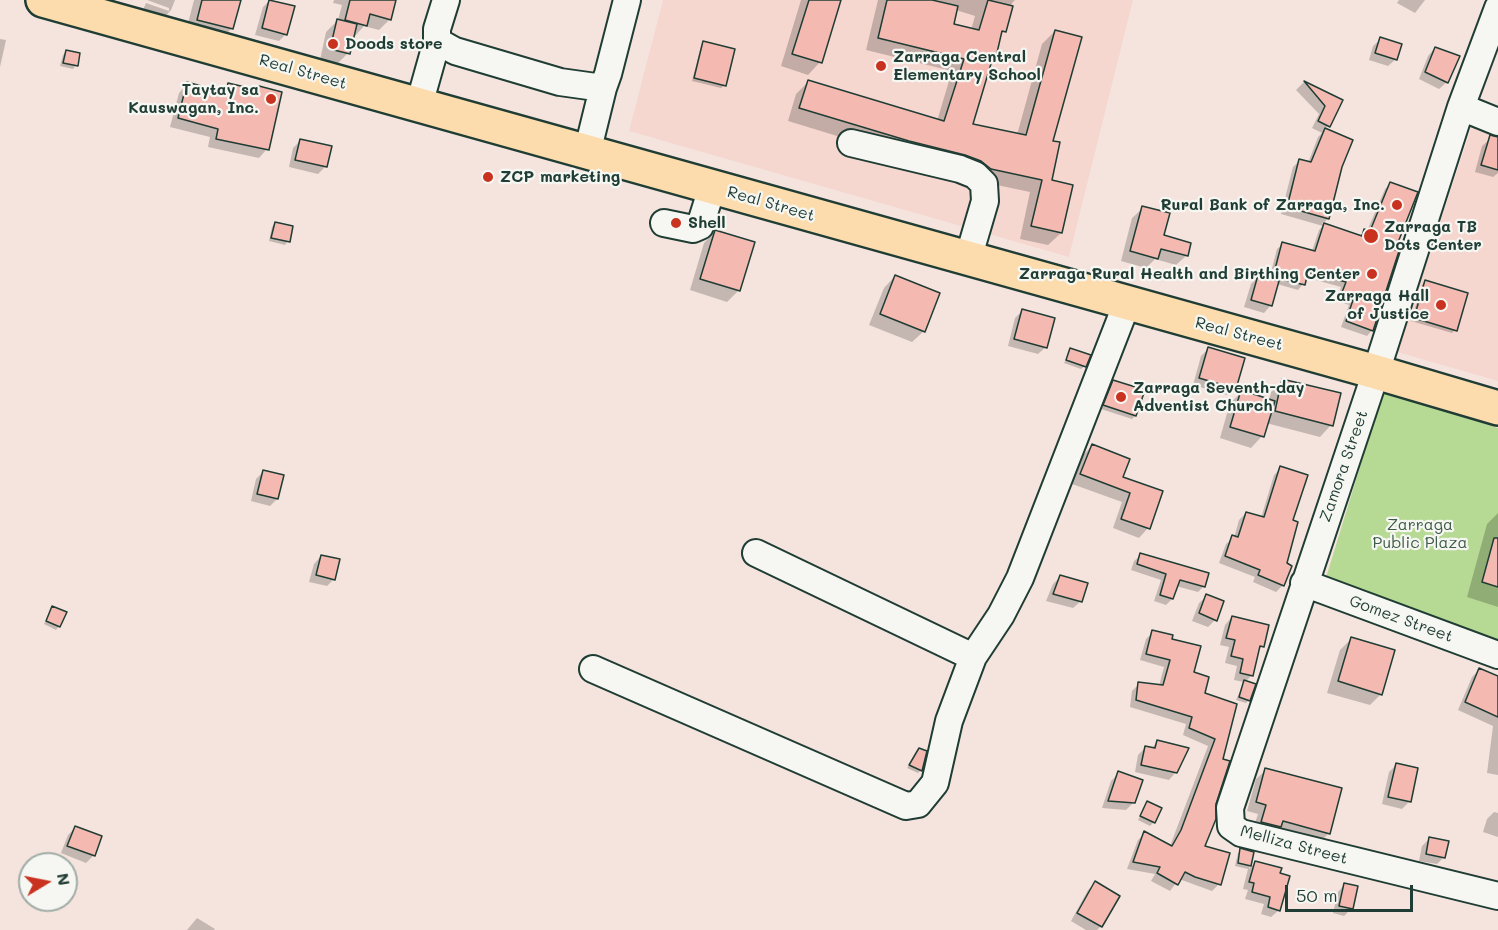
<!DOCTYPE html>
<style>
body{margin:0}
#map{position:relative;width:1498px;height:930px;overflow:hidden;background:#f5e4de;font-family:Mali,sans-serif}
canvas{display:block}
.north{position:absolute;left:18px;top:852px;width:60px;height:60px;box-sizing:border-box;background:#f6f6f2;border:2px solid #a0aca6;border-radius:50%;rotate:80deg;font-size:16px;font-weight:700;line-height:24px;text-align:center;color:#1f3d34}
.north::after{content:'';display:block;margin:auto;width:21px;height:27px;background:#c8321e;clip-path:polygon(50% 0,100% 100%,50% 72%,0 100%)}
.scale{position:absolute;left:1285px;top:885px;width:128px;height:27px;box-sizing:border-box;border:3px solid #1f3d34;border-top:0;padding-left:8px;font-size:18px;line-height:21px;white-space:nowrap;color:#1f3d34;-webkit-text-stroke:4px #f6f6f2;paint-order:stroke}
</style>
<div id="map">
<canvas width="1498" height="930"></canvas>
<div class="north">N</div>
<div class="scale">50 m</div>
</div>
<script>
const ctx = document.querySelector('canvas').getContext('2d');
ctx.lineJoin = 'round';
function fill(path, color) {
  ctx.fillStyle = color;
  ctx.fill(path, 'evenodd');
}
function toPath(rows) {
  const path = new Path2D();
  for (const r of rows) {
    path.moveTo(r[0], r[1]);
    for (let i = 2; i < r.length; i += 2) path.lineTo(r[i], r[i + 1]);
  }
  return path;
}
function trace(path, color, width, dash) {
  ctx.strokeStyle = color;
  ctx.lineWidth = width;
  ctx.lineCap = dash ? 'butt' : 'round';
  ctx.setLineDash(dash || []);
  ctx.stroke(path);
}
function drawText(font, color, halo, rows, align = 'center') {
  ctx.font = font + ' Mali,sans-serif';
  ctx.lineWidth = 4.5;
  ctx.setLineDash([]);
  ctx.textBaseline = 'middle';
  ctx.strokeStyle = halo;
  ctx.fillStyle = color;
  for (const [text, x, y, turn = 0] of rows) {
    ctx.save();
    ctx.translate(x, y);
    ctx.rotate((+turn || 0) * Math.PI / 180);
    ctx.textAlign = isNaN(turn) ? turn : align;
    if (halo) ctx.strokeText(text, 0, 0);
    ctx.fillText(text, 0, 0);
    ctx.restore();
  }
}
fill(toPath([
 [663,0,1133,0,1069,257,629,131],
 [1473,123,1498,133,1498,381,1397,352]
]), '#f5d7d0');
fill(toPath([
 [1383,392,1498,428,1498,647,1324,584]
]), '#b6d994');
fill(toPath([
 [147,0,175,0,171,10,164,18,143,10,146,3,169,11,169,8],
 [194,0,239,0,231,29,220,40,186,31],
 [270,0,293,7,286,34,279,41,255,35,263,7],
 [334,0,394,0,390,19,379,30,364,26,355,36,353,35,348,53,337,64,320,60,326,32,338,20,342,5,333,3],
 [801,0,839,0,820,62,808,75,781,66],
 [878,0,1015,0,1012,3,1004,31,1000,36,994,57,991,60,971,125,1017,135,1042,44,1055,31,1050,181,1061,233,1048,245,1020,239,1030,192,978,181,896,154,788,121,796,94,808,82,937,121,952,71,866,50],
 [956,10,975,16,971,30,952,25],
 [1399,0,1425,0,1415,13,1397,3],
 [0,39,6,40,0,67],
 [1381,39,1396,59,1388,66,1369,60,1373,46],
 [704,43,725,85,721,88,692,81,701,46],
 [1435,48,1447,82,1439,89,1419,79,1428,56],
 [66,52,76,65,73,69,60,66,63,55],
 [1304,82,1341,101,1325,130,1341,167,1328,219,1322,224,1359,236,1365,231,1367,231,1385,189,1390,184,1393,251,1372,330,1367,336,1341,327,1349,305,1337,301,1341,287,1305,277,1303,284,1298,290,1277,284,1271,305,1264,313,1244,307,1251,284,1258,277,1269,280,1277,249,1283,244,1312,251,1319,230,1323,226,1281,214,1293,167,1300,160,1308,163,1318,137,1322,133,1312,128,1319,114,1296,90],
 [187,84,220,93,228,85,256,91,259,88,267,149,259,158,208,147,210,137,170,127,179,93],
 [1490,139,1498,141,1498,173,1493,177,1475,172,1482,146],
 [301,140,325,167,318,174,289,167,293,148],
 [1143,208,1162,236,1187,255,1176,265,1155,259,1146,268,1121,261,1132,218],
 [275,223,288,241,285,245,269,241,272,227],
 [715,231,739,290,727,302,690,290,704,243],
 [895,276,924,331,912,342,869,325,884,288],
 [1425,282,1455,330,1452,333,1411,321,1422,285],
 [1023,310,1046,347,1038,354,1008,346,1015,318],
 [1208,349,1234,388,1227,395,1193,385,1201,356],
 [1071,350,1085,366,1081,369,1064,363],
 [1114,381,1135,416,1132,419,1101,409,1110,385],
 [1283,381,1331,425,1320,437,1266,423,1262,436,1251,448,1220,438,1230,403,1242,392,1269,401,1271,392],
 [1092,446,1121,477,1161,492,1148,528,1139,538,1113,528,1122,502,1072,484,1083,455],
 [1281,468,1292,521,1283,585,1276,592,1253,582,1255,577,1219,563,1226,544,1234,538,1239,520,1246,513,1261,518,1274,475],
 [264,471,277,499,270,506,251,501,256,479],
 [1498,513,1498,607,1467,597,1487,524],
 [1141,555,1204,586,1198,592,1176,586,1172,599,1166,605,1154,601,1161,580,1131,570,1134,561],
 [321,556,334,579,327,586,309,582,314,564],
 [1060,577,1081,601,1073,608,1046,601,1053,584],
 [1207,596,1215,620,1208,627,1192,621,1199,603],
 [52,608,59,626,56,630,44,624],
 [1232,617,1262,646,1258,651,1252,675,1245,682,1249,700,1246,703,1236,700,1244,682,1234,680,1237,666,1225,663,1229,647,1220,645,1225,625],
 [1153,632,1170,640,1192,673,1203,694,1221,760,1203,847,1219,884,1212,891,1179,879,1170,891,1151,881,1155,874,1127,869,1138,840,1145,833,1170,846,1208,746,1183,735,1186,724,1130,707,1132,691,1139,684,1159,686,1164,667,1140,660,1146,639],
 [1351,639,1381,694,1370,705,1327,693,1340,650],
 [1479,670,1498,678,1498,775,1487,773,1493,726,1458,710,1472,677],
 [1157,742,1176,772,1169,780,1135,772,1138,755,1146,747,1151,749],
 [919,750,921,770,918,773,907,768],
 [1396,765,1410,801,1402,809,1382,804,1389,772],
 [1266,770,1329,833,1319,843,1252,832,1258,814,1247,811,1256,779],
 [1119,773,1134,802,1126,810,1102,808,1111,781],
 [1147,803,1154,822,1150,826,1138,820],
 [1494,812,1498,813,1498,837,1483,832,1487,819],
 [75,828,94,855,86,863,61,853,68,835],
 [1429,839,1444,857,1437,864,1419,861,1422,846],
 [1241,850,1252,853,1249,869,1255,862,1279,910,1271,917,1261,914,1264,904,1245,899,1248,890,1243,889,1248,869,1235,866,1238,853],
 [1095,883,1118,896,1100,927,1097,930,1086,930,1071,921,1088,890],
 [1345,884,1351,909,1344,916,1333,913,1338,892],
 [197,918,215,929,214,930,187,930]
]), '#0003');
const building = toPath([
 [202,0,241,0,233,29,197,20,202,0],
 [269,0,295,6,287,35,262,28,269,0],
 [350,0,396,0,391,20,370,14,367,26,345,20,350,0],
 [809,0,841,0,822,63,792,54,809,0],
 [887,0,932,0,958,6,954,24,979,30,988,0,1013,6,1006,32,1002,31,996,57,993,57,973,124,1026,135,1055,30,1082,37,1053,141,1060,142,1052,180,1073,185,1062,233,1031,226,1042,180,991,169,981,161,965,155,909,141,799,108,808,80,944,121,964,59,878,38,887,0],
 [337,19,357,24,350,54,330,49,337,19],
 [1380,37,1402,44,1397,60,1375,53,1380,37],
 [703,41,735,49,726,86,694,78,703,41],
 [1435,47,1460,56,1448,83,1425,72,1435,47],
 [66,50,80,53,78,66,63,63,66,50],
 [1304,81,1343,100,1330,127,1318,121,1325,106,1304,81],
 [187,82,226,93,228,83,258,90,259,86,282,92,269,150,216,139,218,129,178,118,187,82],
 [1325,128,1353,140,1342,167,1329,219,1287,207,1299,159,1311,162,1325,128],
 [1490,135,1498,137,1498,170,1481,165,1490,135],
 [300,139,332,146,327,167,295,160,300,139],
 [1390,182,1418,192,1395,250,1399,251,1373,331,1346,321,1353,300,1341,295,1346,282,1308,272,1305,285,1273,277,1282,242,1315,251,1324,223,1362,236,1364,229,1370,231,1390,182],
 [1142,206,1170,213,1164,235,1191,243,1188,256,1161,249,1158,259,1130,251,1142,206],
 [275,222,293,226,290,242,271,238,275,222],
 [715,230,755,242,740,291,700,279,715,230],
 [895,275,940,293,925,332,880,314,895,275],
 [1258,275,1279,281,1272,306,1251,300,1258,275],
 [1425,280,1468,293,1457,331,1414,318,1425,280],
 [1022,309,1055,318,1047,348,1014,339,1022,309],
 [1208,347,1245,358,1236,389,1199,378,1208,347],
 [1070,348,1091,355,1086,367,1066,360,1070,348],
 [1282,379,1341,393,1333,426,1275,411,1282,379],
 [1113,380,1145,390,1136,416,1103,405,1113,380],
 [1241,390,1275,401,1264,437,1230,427,1241,390],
 [1092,444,1130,459,1123,477,1163,491,1150,529,1121,519,1130,493,1080,474,1092,444],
 [1280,466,1308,475,1293,520,1298,522,1287,563,1292,566,1284,586,1258,575,1260,570,1225,556,1232,535,1238,537,1246,512,1264,517,1280,466],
 [263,470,284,475,278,499,257,494,263,470],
 [1494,538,1498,538,1498,587,1482,582,1494,538],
 [1140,553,1209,573,1205,587,1180,580,1173,599,1160,595,1166,574,1137,564,1140,553],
 [321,555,340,559,335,580,316,575,321,555],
 [1060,575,1088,583,1082,602,1053,594,1060,575],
 [1206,594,1224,601,1217,621,1199,613,1206,594],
 [52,606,67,612,60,627,46,621,52,606],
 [1232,616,1269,625,1264,647,1260,646,1253,676,1240,673,1243,659,1231,656,1235,640,1226,638,1232,616],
 [1152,630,1173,635,1172,639,1201,646,1194,672,1209,677,1205,693,1237,704,1223,759,1230,761,1216,804,1216,819,1205,846,1230,853,1221,885,1195,877,1185,872,1178,885,1157,873,1160,867,1133,862,1144,831,1172,846,1181,830,1215,739,1189,728,1192,717,1136,700,1138,682,1163,685,1170,660,1146,654,1152,630],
 [1351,637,1395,650,1382,695,1338,681,1351,637],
 [1479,668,1498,676,1498,717,1465,702,1479,668],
 [1244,680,1256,684,1250,701,1239,697,1244,680],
 [1157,740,1189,748,1177,773,1141,765,1145,746,1155,748,1157,740],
 [919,748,927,751,922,771,909,765,919,748],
 [1396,763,1418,768,1411,802,1388,797,1396,763],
 [1265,768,1342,788,1330,834,1283,821,1281,827,1261,822,1266,805,1256,802,1265,768],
 [1118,771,1143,780,1135,803,1108,801,1118,771],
 [1147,801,1162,808,1155,823,1140,816,1147,801],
 [75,826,102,836,95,856,67,846,75,826],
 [1429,837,1449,841,1445,858,1426,854,1429,837],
 [1240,848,1254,852,1251,866,1238,863,1240,848],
 [1255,861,1282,868,1280,873,1290,876,1280,911,1268,907,1270,897,1252,892,1254,883,1249,882,1255,861],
 [1095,881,1120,896,1102,927,1077,913,1095,881],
 [1344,883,1358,886,1353,909,1339,906,1344,883]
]);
fill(building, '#f4b9b0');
trace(building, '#1f3d34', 1.5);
const minor = toPath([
 [446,0,437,29,437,41,455,51,560,82,603,88,608,74,627,0],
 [1498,8,1461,107,1376,372,1230,808,1231,826,1241,833,1498,896],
 [419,105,437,41],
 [1461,107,1498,122],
 [851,143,960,169,975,175,984,184,985,201,968,259],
 [587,153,603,88],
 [664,223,693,229,700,226,712,188],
 [756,553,973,657],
 [1304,583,1498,655],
 [593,669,906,806,918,804,935,783,949,721,973,657,1001,615,1020,578,1127,303]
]);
const major = toPath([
 [43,0,1376,372,1498,408]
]);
trace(minor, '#1f3d34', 30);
trace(major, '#1f3d34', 38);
trace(minor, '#f6f6f2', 26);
trace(major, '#fcdcac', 33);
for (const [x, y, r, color] of [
 [333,44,6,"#c8321e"],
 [881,66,6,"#c8321e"],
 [271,99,6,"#c8321e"],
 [488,177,6,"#c8321e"],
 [1397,205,6,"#c8321e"],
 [676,223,6,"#c8321e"],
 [1371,236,8,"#c8321e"],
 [1372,274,6,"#c8321e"],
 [1441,305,6,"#c8321e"],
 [1121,397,6,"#c8321e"]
]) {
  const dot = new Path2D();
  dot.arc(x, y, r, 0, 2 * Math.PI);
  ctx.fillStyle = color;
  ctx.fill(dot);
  trace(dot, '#f6f6f2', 2);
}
drawText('bold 16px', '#1f3d34', '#f6f6f2', [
 ["Doods store",345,44],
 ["Zarraga Central",893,57],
 ["Elementary School",893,75],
 ["Taytay sa",259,90,"right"],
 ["Kauswagan, Inc.",259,108,"right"],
 ["ZCP marketing",500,177],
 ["Rural Bank of Zarraga, Inc.",1385,205,"right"],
 ["Shell",688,223],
 ["Zarraga TB",1384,227],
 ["Dots Center",1384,245],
 ["Zarraga Rural Health and Birthing Center",1360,274,"right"],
 ["Zarraga Hall",1429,296,"right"],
 ["of Justice",1429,314,"right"],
 ["Zarraga Seventh-day",1133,388],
 ["Adventist Church",1133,406]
], 'left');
drawText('16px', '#1f3d34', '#f6f6f2', [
 ["Real Street",303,72,16],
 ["Real Street",771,204,16],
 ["Real Street",1239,334,15],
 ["Zamora Street",1344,466,-71],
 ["Gomez Street",1401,619,20],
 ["Melliza Street",1294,845,15]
]);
drawText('16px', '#3d5c47', '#f6f6f2', [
 ["Zarraga",1420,525],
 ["Public Plaza",1420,543]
]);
</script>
